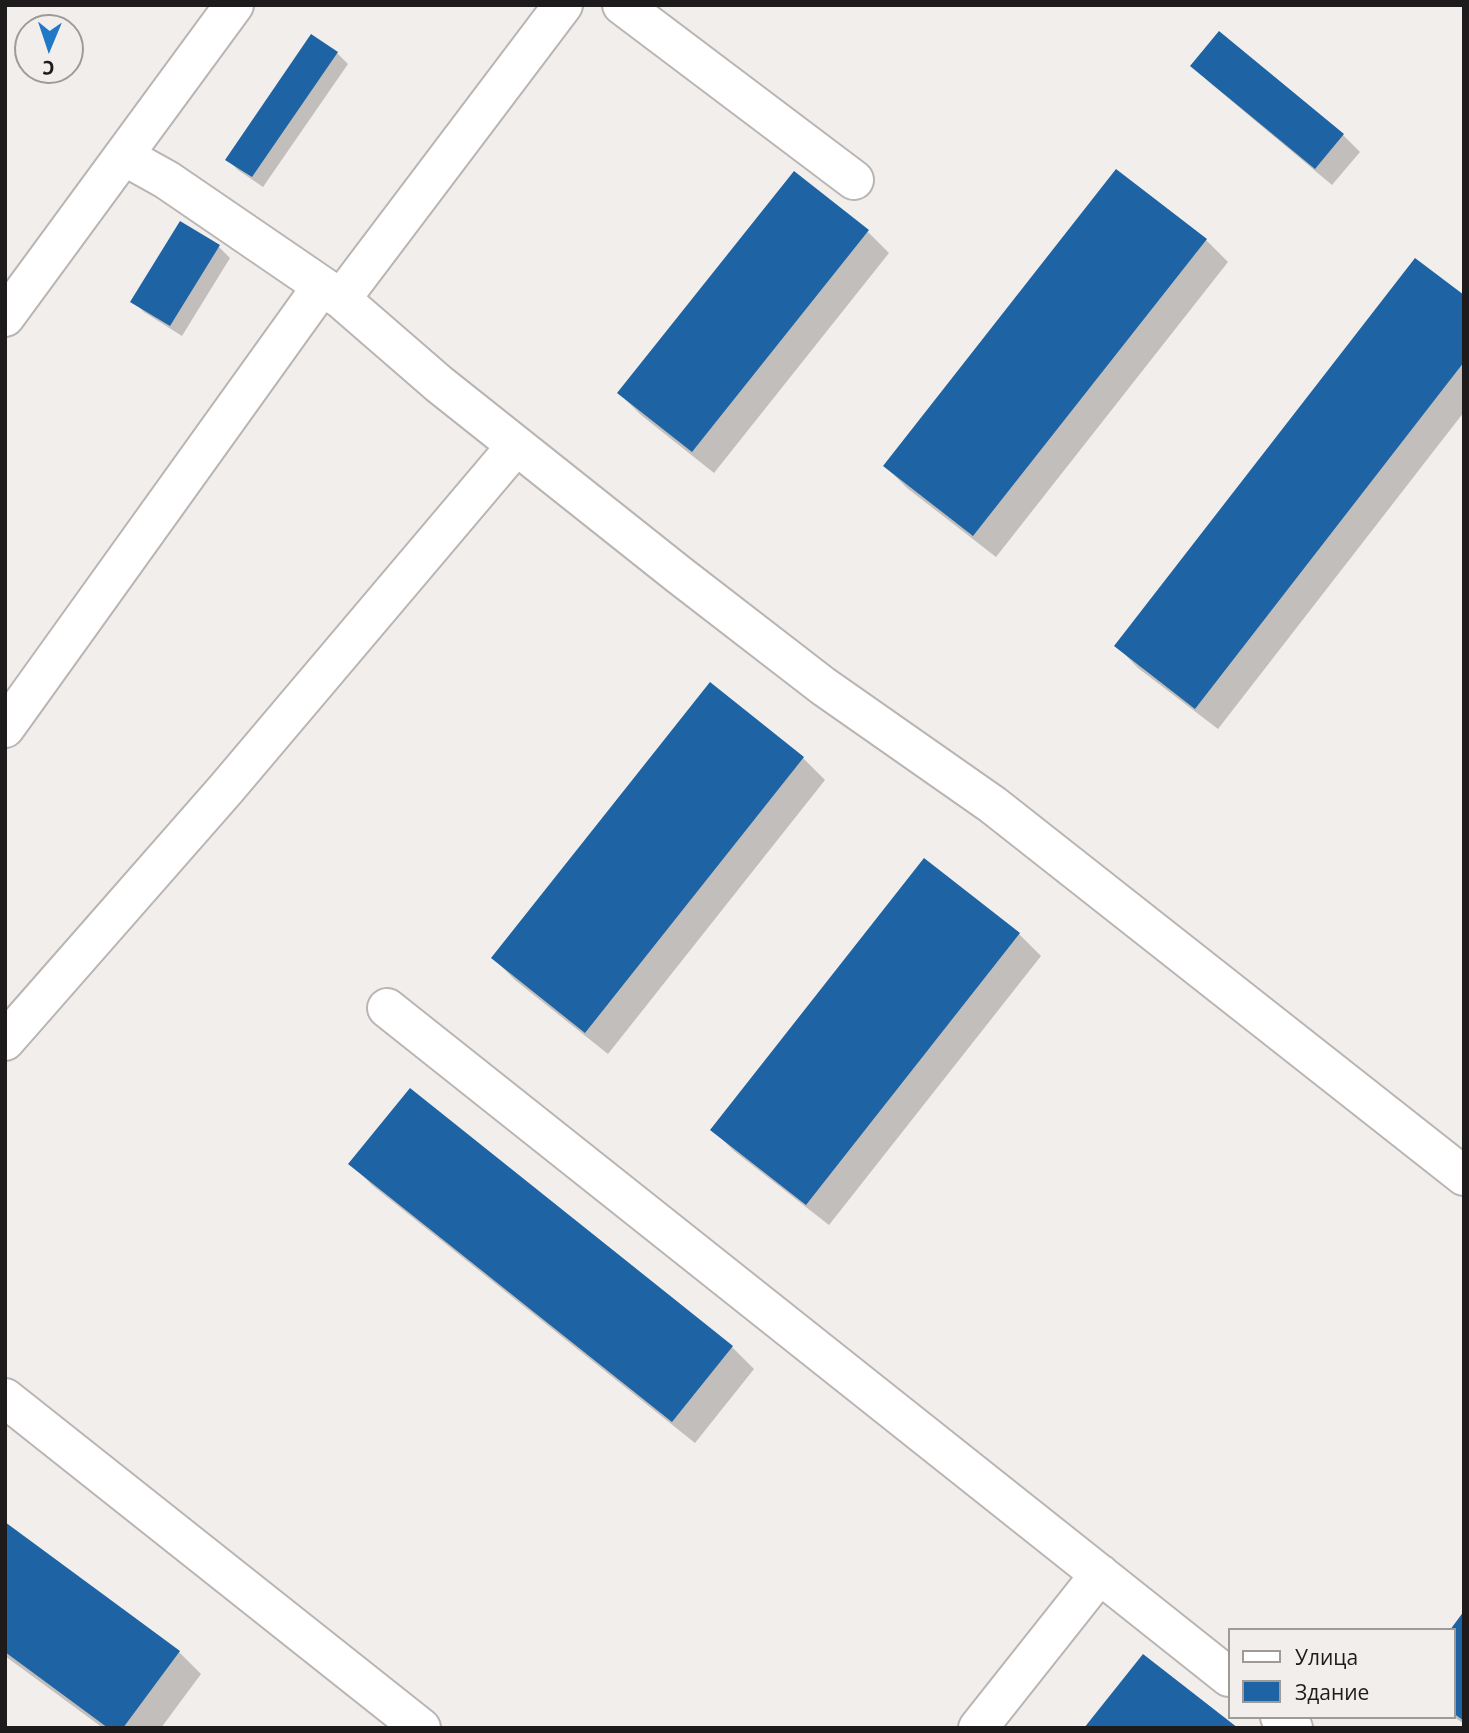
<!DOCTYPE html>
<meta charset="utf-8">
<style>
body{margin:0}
#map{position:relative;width:1469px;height:1733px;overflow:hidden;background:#f2eeec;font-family:"Open Sans",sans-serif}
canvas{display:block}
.frame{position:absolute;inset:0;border:7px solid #1d1b1b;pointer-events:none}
.legend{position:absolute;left:1228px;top:1628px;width:228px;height:91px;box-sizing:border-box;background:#f2eeec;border:2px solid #9d9a98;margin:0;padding:9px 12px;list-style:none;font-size:21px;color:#1d1b1b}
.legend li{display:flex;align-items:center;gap:14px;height:35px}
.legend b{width:35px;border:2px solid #9d9a98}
.north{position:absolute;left:14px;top:14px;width:70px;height:70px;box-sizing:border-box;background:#f2eeec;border:2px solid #9d9a98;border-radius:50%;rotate:182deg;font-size:19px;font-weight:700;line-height:28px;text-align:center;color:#1d1b1b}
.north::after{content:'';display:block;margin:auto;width:24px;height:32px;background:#2178c6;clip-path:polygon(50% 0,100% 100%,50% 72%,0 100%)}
</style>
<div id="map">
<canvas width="1469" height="1733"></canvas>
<div class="frame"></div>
<ul class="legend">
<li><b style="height:9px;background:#fff"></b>Улица</li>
<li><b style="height:19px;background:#1e64a4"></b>Здание</li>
</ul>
<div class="north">С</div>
</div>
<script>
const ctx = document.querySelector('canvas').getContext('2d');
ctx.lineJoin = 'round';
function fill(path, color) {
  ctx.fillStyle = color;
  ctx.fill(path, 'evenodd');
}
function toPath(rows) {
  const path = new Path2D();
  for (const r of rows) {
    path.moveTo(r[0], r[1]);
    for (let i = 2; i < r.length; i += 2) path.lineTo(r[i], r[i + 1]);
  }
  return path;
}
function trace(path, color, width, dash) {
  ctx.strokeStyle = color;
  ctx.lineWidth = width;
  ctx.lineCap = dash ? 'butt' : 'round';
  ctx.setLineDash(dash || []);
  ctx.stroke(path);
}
fill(toPath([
 [337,53,348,64,263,187,238,170,227,159],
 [1192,65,1343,135,1360,152,1332,185,1209,82],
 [868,232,889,253,714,473,641,415,619,393],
 [1206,240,1228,262,996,557,907,488,885,466],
 [219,247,230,258,182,336,144,312,133,301],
 [1464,297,1464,412,1218,729,1138,668,1117,646],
 [803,758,825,780,608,1054,515,980,493,958],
 [1019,934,1041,956,829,1225,734,1151,712,1129],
 [351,1164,732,1347,754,1369,695,1443,373,1186],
 [5,1524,179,1652,201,1674,161,1728,103,1728,5,1656],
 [1464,1614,1464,1724,1453,1716,1453,1630]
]), '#0003');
fill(toPath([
 [1219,31,1344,134,1315,169,1190,66],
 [311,34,338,52,252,177,225,160],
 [1116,169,1207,239,973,536,883,466],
 [794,171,869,230,692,452,617,393],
 [180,221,220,245,170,326,130,302],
 [1415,258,1464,295,1464,362,1195,709,1114,646],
 [710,682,804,757,585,1033,491,958],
 [924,858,1020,933,806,1205,710,1130],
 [410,1088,733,1346,672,1422,348,1164],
 [5,1522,180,1651,123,1728,108,1728,5,1652],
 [1464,1611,1464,1721,1453,1713,1453,1630,1450,1630],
 [1143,1654,1238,1728,1084,1728]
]), '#1e64a4');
const minor = toPath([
 [622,5,854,180],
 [124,156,167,180,341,299,439,384,678,574,823,686,993,805,1464,1176],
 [341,299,563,5],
 [5,317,234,5],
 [5,728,322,286],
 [387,1008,1229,1677],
 [5,1041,226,789,516,446],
 [5,1398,421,1728],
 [1280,1717,1293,1728],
 [978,1728,1100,1574]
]);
trace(minor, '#bab5b3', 42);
trace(minor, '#fff', 38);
</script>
